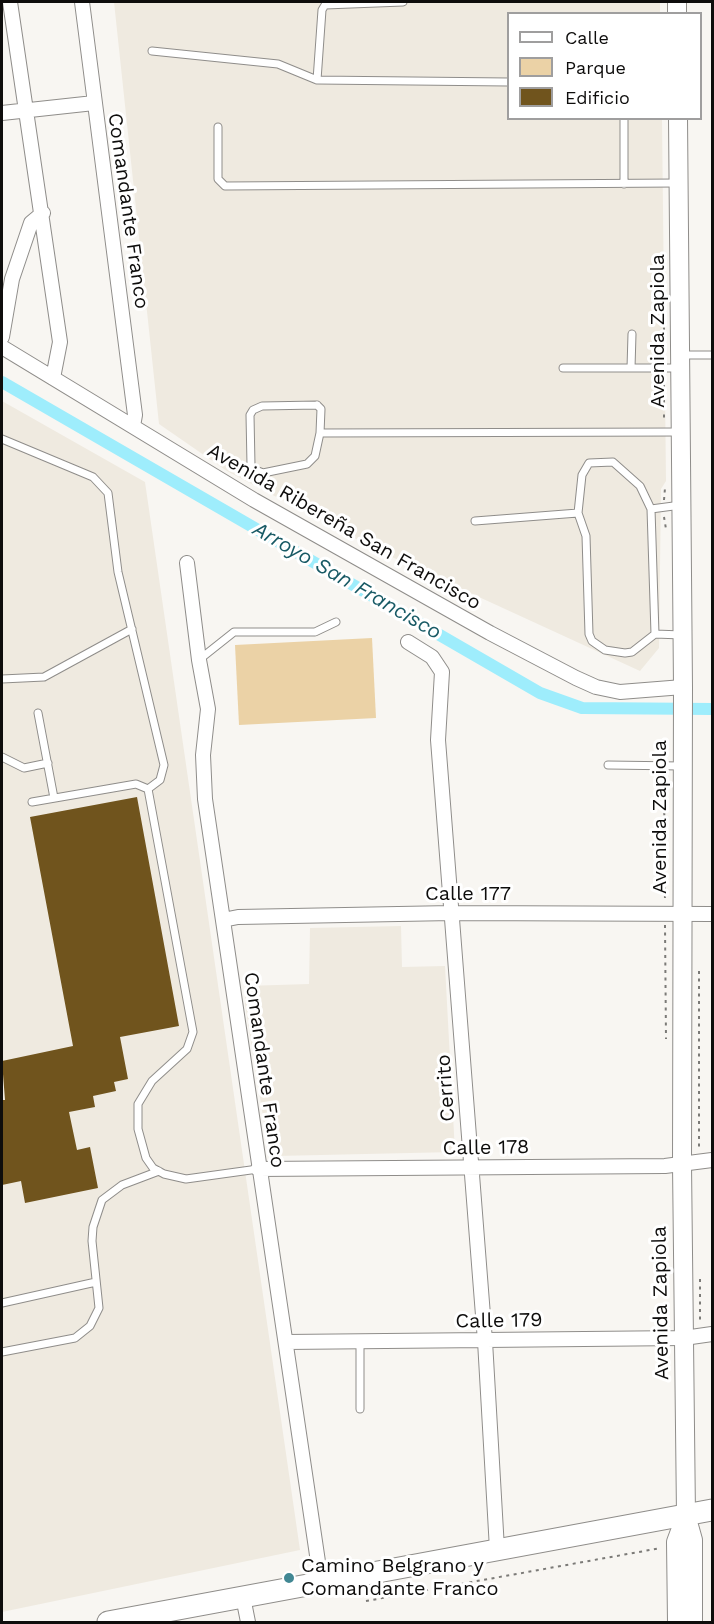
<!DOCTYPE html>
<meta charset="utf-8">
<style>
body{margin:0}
#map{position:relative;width:714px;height:1624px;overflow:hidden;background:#f8f6f2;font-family:"Work Sans",sans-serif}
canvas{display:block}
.frame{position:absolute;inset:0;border:3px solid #0e0d0c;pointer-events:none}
.legend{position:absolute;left:507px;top:12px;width:195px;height:108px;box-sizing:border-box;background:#fff;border:2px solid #9f9e9e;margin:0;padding:8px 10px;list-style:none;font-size:18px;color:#0e0d0c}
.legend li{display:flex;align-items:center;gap:12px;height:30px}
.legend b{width:30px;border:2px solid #9f9e9e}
</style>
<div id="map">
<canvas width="714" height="1624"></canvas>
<div class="frame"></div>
<ul class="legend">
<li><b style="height:8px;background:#fff"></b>Calle</li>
<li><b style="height:16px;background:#ebd2a6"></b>Parque</li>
<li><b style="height:16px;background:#70541d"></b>Edificio</li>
</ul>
</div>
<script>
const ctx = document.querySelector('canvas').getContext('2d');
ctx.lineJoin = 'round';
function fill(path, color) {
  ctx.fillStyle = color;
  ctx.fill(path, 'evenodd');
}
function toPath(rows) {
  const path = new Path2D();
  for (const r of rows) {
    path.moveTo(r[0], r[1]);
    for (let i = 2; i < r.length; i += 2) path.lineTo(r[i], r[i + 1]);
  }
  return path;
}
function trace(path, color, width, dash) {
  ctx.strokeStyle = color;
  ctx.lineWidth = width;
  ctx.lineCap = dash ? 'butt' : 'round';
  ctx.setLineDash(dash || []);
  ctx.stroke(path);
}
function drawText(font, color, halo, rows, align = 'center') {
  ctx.font = font + ' "Work Sans",sans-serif';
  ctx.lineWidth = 6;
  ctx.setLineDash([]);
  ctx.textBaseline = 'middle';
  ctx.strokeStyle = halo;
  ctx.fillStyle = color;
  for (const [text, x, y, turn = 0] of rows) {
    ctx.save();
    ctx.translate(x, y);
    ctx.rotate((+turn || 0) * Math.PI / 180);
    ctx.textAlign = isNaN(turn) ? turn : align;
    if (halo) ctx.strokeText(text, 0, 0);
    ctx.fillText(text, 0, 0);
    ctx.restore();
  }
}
fill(toPath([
 [114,2,660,2,660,13,508,14,508,118,662,119,666,481,661,489,659,648,640,671,381,552,227,471,159,424],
 [2,401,145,482,300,1550,2,1612],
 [401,926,402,967,445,966,455,1152,276,1156,268,1148,245,1004,245,986,309,984,310,928]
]), '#efeae0');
fill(toPath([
 [372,638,376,718,239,725,235,645]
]), '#ebd2a6');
trace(toPath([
 [2,382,540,693,582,708,712,709]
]), '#9eedfc', 12);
fill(toPath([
 [137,797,179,1026,120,1037,128,1079,114,1082,116,1091,93,1096,95,1107,69,1112,77,1150,90,1147,98,1188,25,1203,21,1181,2,1185,2,1100,5,1100,2,1061,73,1046,30,817]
]), '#70541d');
const lane = toPath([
 [152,51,278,64,317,80,508,82],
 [317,80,322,10,325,5,403,2],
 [624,118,624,184],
 [218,127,218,179,225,186,677,183],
 [681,355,712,355],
 [563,368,680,368],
 [631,368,632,334],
 [317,405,321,409,320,433,315,456,307,464,263,473,253,469,251,465,250,415,253,410,262,406,317,405],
 [320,433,681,432],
 [2,439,93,477,108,493,118,572,164,765,160,780,148,789],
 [681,505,651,509,640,486,613,462,589,463,582,475,578,513,586,536,589,634,592,641,605,650,625,653,632,652,655,634,682,635],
 [651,509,655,634],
 [475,521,578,513],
 [200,659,234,632,315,632,336,622],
 [2,679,44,677,132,629],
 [38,713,54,798],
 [2,757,24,768,48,763],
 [608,765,681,766],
 [32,802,136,784,148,789,193,1032,187,1049,152,1081,138,1104,138,1129,146,1158,153,1168,164,1174,186,1179,258,1169],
 [2,1303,96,1282],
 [360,1341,360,1409],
 [2,1352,75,1338,90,1326,99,1308,92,1241,93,1227,102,1200,122,1185,159,1171]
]);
const street = toPath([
 [10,2,60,342,53,378],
 [82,2,135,415,133,426],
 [2,113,94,103],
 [2,337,12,279,31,223,43,213],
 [2,347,254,500,490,633,576,678,596,687,620,692,683,687],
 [187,563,199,660,208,709,203,755,205,799,321,1582],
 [408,642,432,657,442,672,438,740,485,1341,497,1549],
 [223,920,238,917,452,913,712,914],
 [258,1169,665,1166,712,1160],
 [286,1342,684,1338,712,1334],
 [243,1597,248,1622]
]);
const secondary = toPath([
 [677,2,677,14],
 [678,118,683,687,682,1165,686,1515,693,1540,693,1622],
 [677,1622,676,1542,686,1515]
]);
const primary = toPath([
 [108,1622,712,1510]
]);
trace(lane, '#8f8d8a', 9);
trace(street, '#8f8d8a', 16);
trace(secondary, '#8f8d8a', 20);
trace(primary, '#8f8d8a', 23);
trace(toPath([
 [664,290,664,359],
 [664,377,664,422],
 [664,500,665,488],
 [664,517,666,529],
 [664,757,664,740,668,740],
 [664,775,665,901],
 [665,925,666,1039],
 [699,971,699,1148],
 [700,1279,700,1322],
 [366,1601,661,1548]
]), '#7b7a77', 2, [3, 4.5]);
trace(lane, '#fff', 7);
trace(street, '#fff', 14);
trace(secondary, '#fff', 18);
trace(primary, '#fff', 21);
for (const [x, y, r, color] of [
 [289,1578,6,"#418793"]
]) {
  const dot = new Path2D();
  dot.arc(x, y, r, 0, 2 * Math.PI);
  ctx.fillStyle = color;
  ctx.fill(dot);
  trace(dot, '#fff', 2);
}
drawText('20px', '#0e0d0c', '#fff', [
 ["Comandante Franco",128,211,82],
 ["Avenida Zapiola",658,331,-90],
 ["Avenida Ribereña San Francisco",344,527,30],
 ["Avenida Zapiola",660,817,-90],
 ["Calle 177",468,894],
 ["Comandante Franco",264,1070,82],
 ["Cerrito",446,1088,-94],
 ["Calle 178",486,1148,-1],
 ["Avenida Zapiola",661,1303,-91],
 ["Calle 179",499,1321,-1]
]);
drawText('20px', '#0e0d0c', '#fff', [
 ["Camino Belgrano y",301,1566],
 ["Comandante Franco",301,1589]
], 'left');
drawText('italic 21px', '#185a65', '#fff', [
 ["Arroyo San Francisco",347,581,30]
]);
</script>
